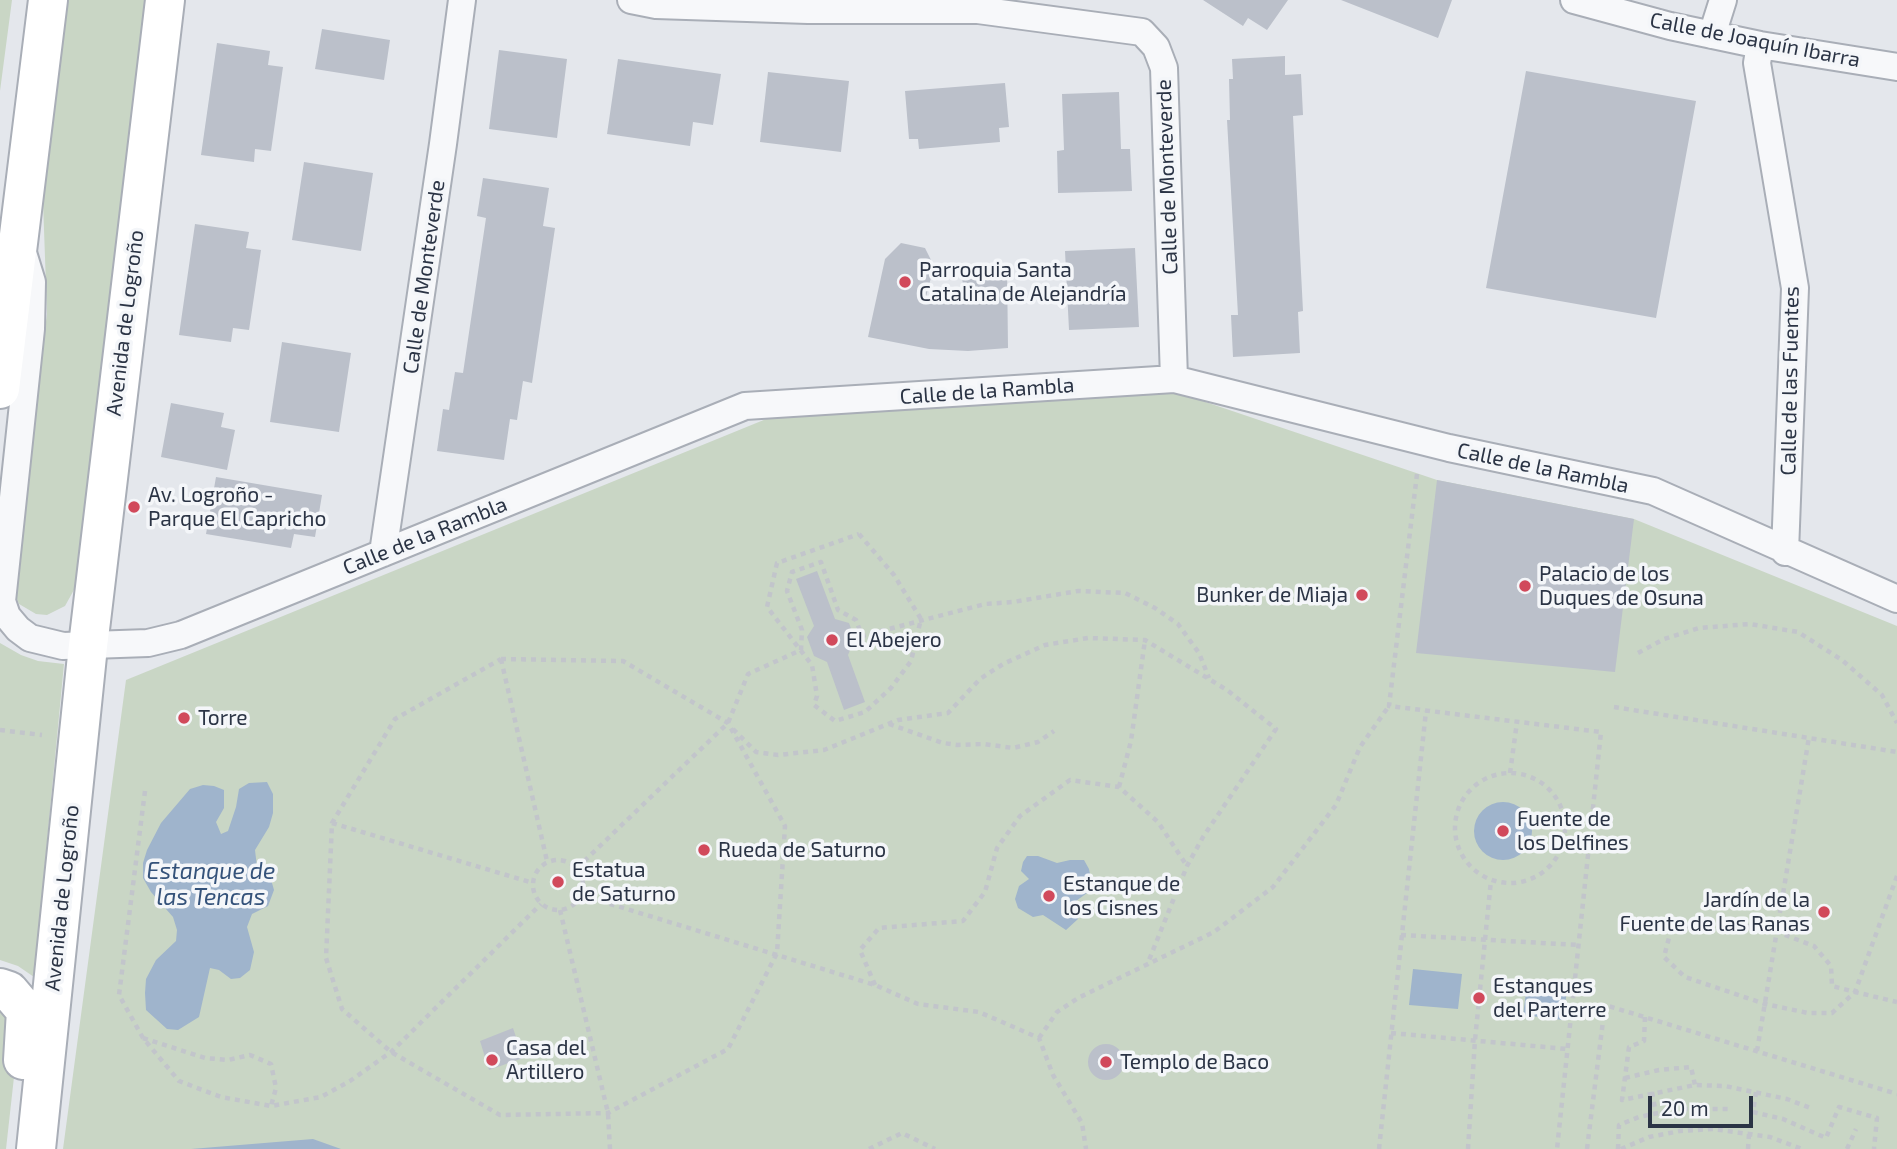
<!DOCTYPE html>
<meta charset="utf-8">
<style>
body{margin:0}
#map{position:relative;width:1897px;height:1149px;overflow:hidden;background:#e4e7ec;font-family:"Exo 2",sans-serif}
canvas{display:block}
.scale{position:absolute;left:1648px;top:1096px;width:105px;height:32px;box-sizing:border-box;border:4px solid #2b3445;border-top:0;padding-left:9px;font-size:21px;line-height:24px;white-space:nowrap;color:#2b3445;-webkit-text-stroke:5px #f4f6f9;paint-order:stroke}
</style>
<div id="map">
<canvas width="1897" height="1149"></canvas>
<div class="scale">20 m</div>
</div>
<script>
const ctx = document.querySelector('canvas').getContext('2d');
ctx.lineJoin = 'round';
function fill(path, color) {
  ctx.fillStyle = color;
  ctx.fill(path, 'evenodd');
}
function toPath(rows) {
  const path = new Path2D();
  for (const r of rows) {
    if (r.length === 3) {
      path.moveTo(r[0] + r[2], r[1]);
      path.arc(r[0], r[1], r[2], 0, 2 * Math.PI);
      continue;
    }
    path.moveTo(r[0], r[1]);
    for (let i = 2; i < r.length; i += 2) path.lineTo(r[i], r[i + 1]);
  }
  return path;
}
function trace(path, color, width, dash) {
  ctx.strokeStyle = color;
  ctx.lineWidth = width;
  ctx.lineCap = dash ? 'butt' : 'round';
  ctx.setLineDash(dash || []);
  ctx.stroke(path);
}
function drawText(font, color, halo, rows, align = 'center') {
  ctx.font = font + ' "Exo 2",sans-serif';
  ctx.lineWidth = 7;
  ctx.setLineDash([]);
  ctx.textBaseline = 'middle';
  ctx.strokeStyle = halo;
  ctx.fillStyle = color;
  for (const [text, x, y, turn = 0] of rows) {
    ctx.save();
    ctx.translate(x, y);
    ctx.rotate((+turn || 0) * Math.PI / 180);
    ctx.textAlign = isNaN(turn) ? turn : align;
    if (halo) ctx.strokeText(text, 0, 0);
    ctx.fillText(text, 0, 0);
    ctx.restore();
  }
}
fill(toPath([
 [0,0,12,0,0,91],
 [68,0,149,0,75,588,65,606,47,615,36,614,19,604,11,585,47,314,43,201],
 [1164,388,1437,480,1634,519,1897,626,1897,1149,63,1149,126,680,776,415],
 [0,643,21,655,38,661,64,664,34,977,18,966,0,960],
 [0,1010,5,1013,18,1041,6,1149,0,1149]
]), '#c9d6c5');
fill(toPath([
 [267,782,273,794,273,813,269,827,255,850,257,867,270,876,274,890,268,906,252,914,247,927,254,952,250,970,240,978,231,979,219,970,210,968,199,1017,178,1030,167,1029,146,1010,145,993,146,979,156,960,176,941,177,930,173,917,151,892,143,878,143,863,147,850,161,823,190,789,203,785,214,786,224,790,224,808,216,822,221,834,228,831,236,807,239,789,249,783],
 [1503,831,29],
 [1027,856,1038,856,1057,863,1070,860,1084,860,1089,869,1092,884,1087,893,1076,901,1078,919,1066,930,1043,915,1033,917,1018,908,1015,899,1019,886,1029,879,1021,871,1023,862],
 [1413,969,1462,974,1458,1009,1409,1005],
 [1527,985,1567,990,1563,1020,1523,1015],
 [313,1139,341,1149,191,1149]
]), '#9fb4cc');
fill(toPath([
 [1203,0,1288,0,1267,30,1248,18,1243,26],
 [1341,0,1452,0,1438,38],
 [322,29,390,40,384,80,315,69],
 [217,43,270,51,268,65,283,67,271,151,255,149,254,162,201,155],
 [499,50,567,59,557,138,489,129],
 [1285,56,1285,75,1301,74,1303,115,1293,116,1303,311,1298,312,1300,353,1233,357,1231,315,1238,315,1227,120,1230,120,1229,79,1233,79,1232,59],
 [618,59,721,74,713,125,693,122,690,146,607,134],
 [1526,71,1696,101,1656,318,1486,288],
 [768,72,849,81,841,152,760,142],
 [1005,83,1009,127,999,128,1000,142,919,149,918,139,909,139,905,91],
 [1119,92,1121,149,1130,149,1132,191,1058,193,1057,151,1064,150,1062,94],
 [304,162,373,173,361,251,292,240],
 [483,178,549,188,543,226,555,228,532,383,523,381,517,420,510,419,504,460,437,451,443,409,449,410,455,372,463,373,486,218,477,216],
 [195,224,249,232,246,248,261,250,249,330,233,328,231,342,179,335],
 [901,243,925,248,934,266,926,297,964,299,962,275,1007,265,1008,348,968,351,929,349,868,337,885,259],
 [1135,248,1139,327,1069,330,1065,251],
 [282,342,351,353,339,432,270,422],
 [171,403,224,413,221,427,235,430,227,470,161,457],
 [216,477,322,495,315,537,294,534,291,548,206,534],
 [1437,480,1634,519,1615,672,1416,653],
 [817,571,835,619,849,623,856,642,853,643,848,655,865,702,844,710,827,662,814,656,807,637,814,626,796,579],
 [513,1028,523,1058,489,1070,480,1041],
 [1106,1062,18]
]), '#bbc0ca');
const minor = toPath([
 [631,0,656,5,808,10,978,10,1142,32,1156,47,1164,68,1174,379],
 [1574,0,1670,26,1760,45,1897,67],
 [1712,35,1723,0],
 [1760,45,1757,63,1795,288,1785,552],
 [24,256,32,282,31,329,2,601,7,616,18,629,30,638,63,646,148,643,181,635,745,406,1174,379,1449,448,1653,491,1897,599],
 [383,553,443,144,462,0]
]);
const secondary = toPath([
 [0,389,48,0],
 [0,988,9,991,26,1011,23,1060],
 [36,1149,88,646,165,0]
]);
trace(minor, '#a9aeb7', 30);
trace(secondary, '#a9aeb7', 42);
trace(toPath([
 [1417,474,1389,706,1601,732,1557,1149],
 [859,534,894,575,921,619,911,661,891,688,865,712,835,721,814,705,817,696,812,665,767,607,777,563,859,534],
 [1638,653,1664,639,1699,628,1750,624,1798,632,1842,660,1882,695,1897,723],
 [501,659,623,661,728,723,785,826,777,953,728,1049,608,1113,500,1115,391,1052,342,1009,326,958,332,823,395,719,501,659],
 [501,659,547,861],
 [1614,707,1897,752],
 [889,724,943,743,957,745,984,744,1013,748,1038,742,1054,731],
 [733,729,756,752,778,755,824,750,898,720,948,713,980,679,1003,664,1045,645,1088,638,1145,640,1227,690,1276,729,1203,837,1187,866,1147,965],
 [0,730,42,735],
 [1510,773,1517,722],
 [1510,828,55],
 [1119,787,1131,741,1145,640],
 [145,791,119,995,143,1038,179,1081,221,1097,271,1106,321,1097,350,1081,391,1052,541,904],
 [332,823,533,883],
 [558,885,25],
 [577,868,728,723,748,674,801,650,802,630,787,591,792,572,821,562,838,610,856,620,862,636,985,604,1013,602,1078,591,1125,593,1155,608,1178,624,1199,653,1209,678],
 [1897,876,1855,992,1832,1013,1808,1013,1765,1004,1685,977,1664,957,1671,930,1720,921,1777,932,1814,946,1831,966,1832,986,1855,992,1897,1002],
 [581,895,875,985,918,1004,979,1012,1039,1038,1053,1075,1082,1123,1086,1149],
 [560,910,608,1113,610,1149],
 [1401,935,1578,945],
 [875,985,860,950,879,928,963,921,985,892,997,848,1020,816,1070,780,1119,787,1158,822,1187,866],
 [1645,1017,1644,1041,1629,1047,1622,1100,1695,1085,1725,1086,1787,1099,1813,1109],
 [1391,1033,1567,1049],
 [143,1038,205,1058,228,1060,250,1055,271,1064,276,1088,271,1106],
 [1039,1038,1057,1012,1078,998,1214,932,1273,887,1336,805,1360,747,1389,706],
 [1757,1051,1809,737],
 [1625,1078,1659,1070,1691,1067,1695,1085],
 [1652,1092,1656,1114],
 [1756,1092,1753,1112,1783,1119,1826,1138,1839,1107,1877,1118,1874,1149],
 [869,1149,902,1133,935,1149],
 [1379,1149,1426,711],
 [1468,1149,1475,1040,1491,880],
 [1587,1149,1605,1005,1897,1094],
 [1618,1149,1619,1125,1639,1117,1677,1109,1730,1109],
 [1621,1149,1649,1137,1680,1131,1713,1129,1770,1137,1802,1149],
 [1748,1149,1749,1134],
 [1847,1149,1856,1129]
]), '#c2c5cb', 4.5, [5, 5]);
trace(minor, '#f7f8fa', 26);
trace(secondary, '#fff', 38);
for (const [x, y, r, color] of [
 [905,282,7,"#d1495b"],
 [134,507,7,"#d1495b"],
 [1525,586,7,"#d1495b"],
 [1362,595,7,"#d1495b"],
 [832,640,7,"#d1495b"],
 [184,718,7,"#d1495b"],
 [1503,831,7,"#d1495b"],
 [704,850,7,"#d1495b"],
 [558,882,7,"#d1495b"],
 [1049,896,7,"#d1495b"],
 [1824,912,7,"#d1495b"],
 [1479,998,7,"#d1495b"],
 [492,1060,7,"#d1495b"],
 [1106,1062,7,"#d1495b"]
]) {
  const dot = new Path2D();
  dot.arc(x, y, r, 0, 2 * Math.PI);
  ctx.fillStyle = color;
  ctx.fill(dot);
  trace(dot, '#f4f6f9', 2.5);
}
drawText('21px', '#2b3445', '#f4f6f9', [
 ["Calle de Joaquín Ibarra",1755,40,11],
 ["Calle de Monteverde",1167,177,-92],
 ["Calle de Monteverde",424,277,-82],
 ["Avenida de Logroño",125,323,-83],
 ["Calle de las Fuentes",1790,381,-89],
 ["Calle de la Rambla",987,391,-4],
 ["Calle de la Rambla",1543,468,12],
 ["Calle de la Rambla",425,536,-22],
 ["Avenida de Logroño",62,898,-84]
]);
drawText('21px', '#2b3445', '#f4f6f9', [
 ["Parroquia Santa",919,270],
 ["Catalina de Alejandría",919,294],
 ["Av. Logroño -",148,495],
 ["Parque El Capricho",148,519],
 ["Palacio de los",1539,574],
 ["Duques de Osuna",1539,598],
 ["Bunker de Miaja",1348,595,"right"],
 ["El Abejero",846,640],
 ["Torre",198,718],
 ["Fuente de",1517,819],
 ["los Delfines",1517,843],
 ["Rueda de Saturno",718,850],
 ["Estatua",572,870],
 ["de Saturno",572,894],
 ["Estanque de",1063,884],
 ["los Cisnes",1063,908],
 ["Jardín de la",1810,900,"right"],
 ["Fuente de las Ranas",1810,924,"right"],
 ["Estanques",1493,986],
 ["del Parterre",1493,1010],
 ["Casa del",506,1048],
 ["Artillero",506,1072],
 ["Templo de Baco",1120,1062]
], 'left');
drawText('italic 23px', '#34527a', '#f4f6f9', [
 ["Estanque de",211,871],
 ["las Tencas",211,897]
]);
</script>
